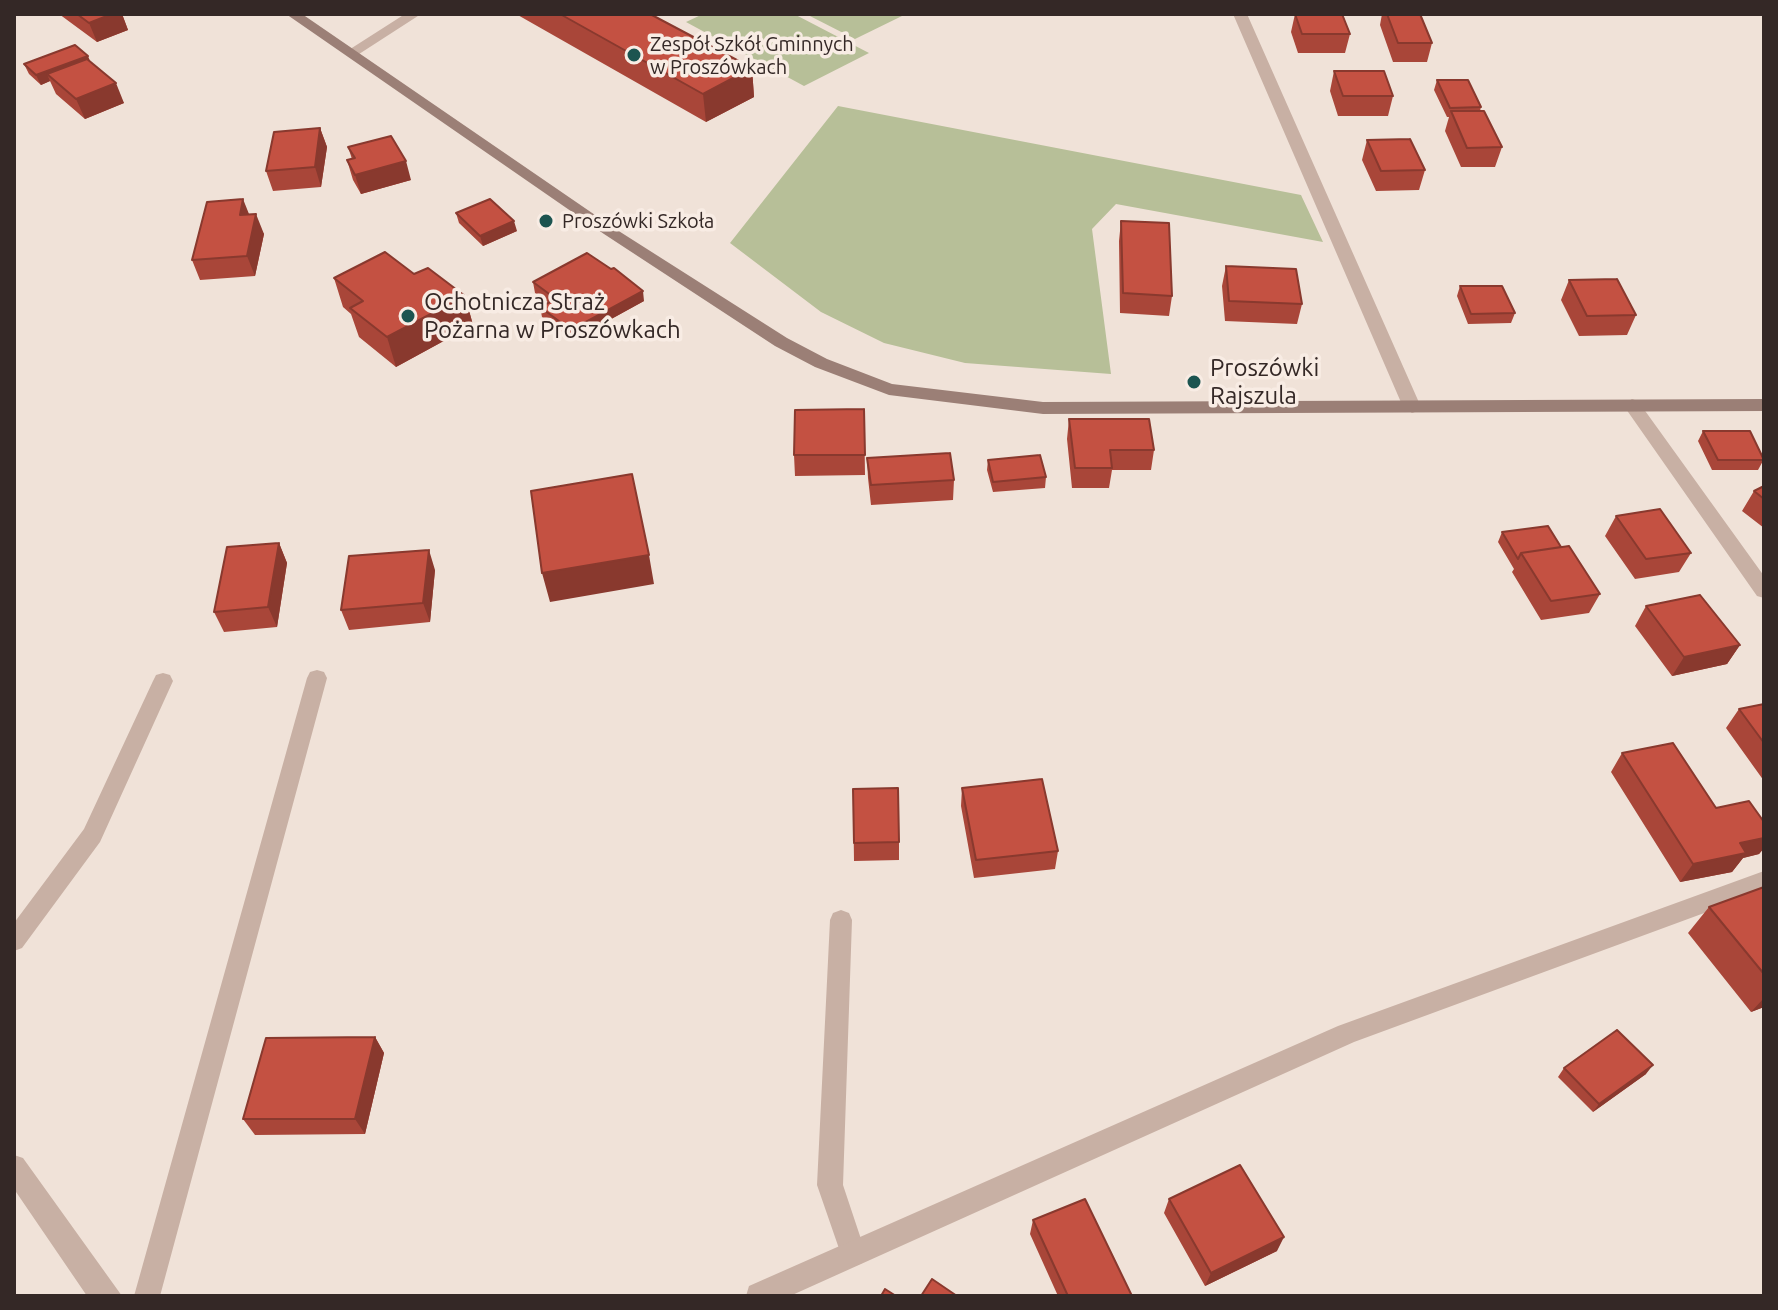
<!DOCTYPE html>
<meta charset="utf-8">
<style>
body{margin:0}
#map{position:relative;width:1778px;height:1310px;overflow:hidden;background:#f0e2d8;font-family:Ubuntu,sans-serif}
canvas{display:block}
.frame{position:absolute;inset:0;border:16px solid #342826;pointer-events:none}
</style>
<div id="map">
<canvas width="1778" height="1310"></canvas>
<div class="frame"></div>
</div>
<script>
const ctx = document.querySelector('canvas').getContext('2d');
ctx.lineJoin = 'round';
function fill(path, color) {
  ctx.fillStyle = color;
  ctx.fill(path, 'evenodd');
}
function toPath(rows) {
  const path = new Path2D();
  for (const r of rows) {
    path.moveTo(r[0], r[1]);
    for (let i = 2; i < r.length; i += 2) path.lineTo(r[i], r[i + 1]);
  }
  return path;
}
function trace(path, color, width, dash) {
  ctx.strokeStyle = color;
  ctx.lineWidth = width;
  ctx.lineCap = dash ? 'butt' : 'round';
  ctx.setLineDash(dash || []);
  ctx.stroke(path);
}
function drawText(font, color, halo, rows, align = 'center') {
  ctx.font = font + ' Ubuntu,sans-serif';
  ctx.lineWidth = 7;
  ctx.setLineDash([]);
  ctx.textBaseline = 'middle';
  ctx.strokeStyle = halo;
  ctx.fillStyle = color;
  for (const [text, x, y, turn = 0] of rows) {
    ctx.save();
    ctx.translate(x, y);
    ctx.rotate((+turn || 0) * Math.PI / 180);
    ctx.textAlign = isNaN(turn) ? turn : align;
    if (halo) ctx.strokeText(text, 0, 0);
    ctx.fillText(text, 0, 0);
    ctx.restore();
  }
}
fill(toPath([
 [703,14,794,14,869,53,804,86,686,22],
 [806,14,898,14,902,16,855,39],
 [838,106,1301,195,1323,242,1116,204,1092,229,1111,374,965,363,884,343,821,312,730,243]
]), '#b7bf98');
fill(toPath([
 [405,14,421,14,356,56,344,53,405,14],
 [317,670,324,672,327,678,160,1296,134,1296,307,678,310,672,317,670],
 [163,673,170,675,173,681,100,842,22,948,14,951,14,923,84,829,153,681,156,675,163,673],
 [841,910,849,913,852,920,843,1185,866,1254,862,1263,853,1267,844,1263,817,1185,830,920,833,913,841,910]
]), '#c8b0a4');
fill(toPath([
 [1233,14,1247,14,1421,407,1418,411,1412,413,1403,407,1233,14],
 [1632,399,1638,401,1764,576,1764,598,1757,596,1626,409,1623,405,1632,399],
 [1764,871,1764,891,1354,1042,790,1296,746,1296,749,1286,1338,1026,1764,871],
 [14,1155,23,1158,122,1296,87,1296,14,1189,14,1155]
]), '#c8b0a4');
fill(toPath([
 [286,14,302,14,614,228,787,338,827,359,892,384,1043,402,1764,399,1764,411,1043,414,889,395,815,367,775,346,604,234,286,14]
]), '#9b7f76');
fill(toPath([
 [59,14,122,14,128,30,97,42],
 [516,14,650,14,752,68,754,97,706,122],
 [1295,14,1350,34,1345,53,1298,53,1291,32],
 [1382,14,1420,14,1432,43,1427,62,1393,62,1380,25],
 [90,62,124,103,85,119,56,94,50,81,41,85,29,74,24,64],
 [1334,71,1393,96,1388,116,1338,116,1330,91],
 [1437,80,1481,107,1480,111,1502,147,1495,167,1461,167,1445,131,1449,117,1447,117,1434,90],
 [320,128,327,147,321,187,273,191,266,171],
 [1367,140,1425,170,1419,190,1376,191,1362,160],
 [348,147,411,180,361,194,353,180,347,160,352,159],
 [456,213,517,231,483,246,459,223],
 [249,215,264,234,255,276,200,280,192,260],
 [1121,221,1172,296,1169,316,1120,313,1119,241],
 [1226,266,1302,304,1297,324,1225,321,1222,286],
 [414,274,465,296,473,325,396,367,359,337,351,314,343,307,334,278],
 [1569,280,1636,315,1627,335,1579,336,1561,300],
 [533,282,644,301,573,340,542,317,540,307,549,303,535,293],
 [1460,286,1515,313,1511,323,1468,324,1457,296],
 [864,409,865,475,795,476,794,455],
 [1069,419,1154,450,1151,470,1112,470,1109,488,1072,488,1067,439],
 [1703,431,1764,459,1758,470,1712,470,1698,441],
 [867,458,954,480,953,500,871,505,868,478],
 [988,460,1046,477,1045,488,993,492,987,470],
 [1764,486,1764,528,1742,511,1754,491],
 [1616,516,1691,553,1679,572,1635,579,1605,536],
 [1502,532,1561,547,1600,594,1589,613,1541,620,1512,572,1514,569,1498,542],
 [279,543,287,563,277,627,224,632,214,612],
 [435,570,430,622,349,630,341,610],
 [1646,606,1740,645,1727,664,1672,676,1635,626],
 [1764,704,1764,781,1726,728,1739,709],
 [1622,753,1716,808,1764,822,1764,848,1759,854,1743,858,1732,872,1680,882,1611,772],
 [962,788,1058,851,1055,869,974,878,961,806],
 [853,789,899,842,899,860,854,861],
 [1764,887,1764,1007,1751,1012,1688,933,1709,907],
 [375,1037,384,1053,365,1134,255,1135,243,1119],
 [1564,1068,1646,1074,1593,1112,1558,1077],
 [1169,1199,1277,1251,1205,1286,1164,1213],
 [1033,1220,1132,1296,1058,1296,1030,1234]
]), '#a94639');
fill(toPath([
 [112,14,122,14,128,30,97,42,89,23],
 [88,56,92,66,47,74,50,81,41,85,36,75],
 [752,68,754,97,706,122,703,94],
 [116,83,124,103,85,119,76,99],
 [320,128,327,147,321,187,315,167],
 [406,161,411,180,361,194,355,175],
 [243,199,251,219,240,215],
 [256,214,264,234,255,276,247,256],
 [514,221,517,231,483,246,480,236],
 [643,291,644,301,573,340,571,330],
 [465,296,473,325,396,367,387,337],
 [279,543,287,563,277,627,268,607],
 [429,550,435,570,430,622,423,603],
 [649,555,654,584,550,602,542,573],
 [1740,645,1727,664,1672,676,1684,657],
 [1764,838,1764,848,1759,854,1743,858,1732,872,1680,882,1693,864,1740,843],
 [1764,998,1764,1007,1751,1012],
 [375,1037,384,1053,365,1134,355,1119],
 [1653,1065,1646,1074,1593,1112,1599,1104],
 [1284,1237,1277,1251,1205,1286,1211,1273]
]), '#89392e');
const building = toPath([
 [77,14,112,14,89,23,77,14],
 [560,14,650,14,752,68,703,94,560,14],
 [1295,14,1342,14,1350,34,1302,34,1295,14],
 [1387,14,1420,14,1432,43,1398,43,1387,14],
 [75,45,88,56,36,75,24,64,75,45],
 [87,59,116,83,76,99,47,74,87,59],
 [1334,71,1384,71,1393,96,1343,96,1334,71],
 [1437,80,1468,80,1481,107,1450,108,1437,80],
 [1451,111,1484,111,1502,147,1467,148,1451,111],
 [320,128,315,167,266,171,274,132,320,128],
 [391,136,406,161,355,175,347,160,355,158,348,147,391,136],
 [1410,139,1425,170,1381,171,1367,140,1410,139],
 [243,199,240,215,256,214,247,256,192,260,207,202,243,199],
 [490,199,514,221,480,236,456,213,490,199],
 [1121,221,1169,223,1172,296,1123,293,1121,221],
 [385,252,414,274,428,268,465,296,387,337,350,308,363,301,334,278,385,252],
 [587,253,611,269,614,268,643,291,571,330,540,307,556,299,533,282,587,253],
 [1226,266,1296,269,1302,304,1229,301,1226,266],
 [1617,279,1636,315,1587,316,1569,280,1617,279],
 [1460,286,1502,286,1515,313,1471,314,1460,286],
 [864,409,865,455,794,455,795,410,864,409],
 [1069,419,1149,419,1154,450,1110,450,1112,468,1075,468,1069,419],
 [1703,431,1750,431,1764,460,1718,460,1703,431],
 [950,453,954,480,871,485,867,458,950,453],
 [1040,455,1046,477,993,482,988,460,1040,455],
 [632,474,649,555,542,573,531,491,632,474],
 [1764,486,1764,499,1754,491,1764,486],
 [1660,509,1691,553,1646,559,1616,516,1660,509],
 [1548,526,1561,547,1521,553,1518,559,1502,532,1548,526],
 [279,543,268,607,214,612,227,547,279,543],
 [1569,546,1600,594,1551,601,1521,553,1569,546],
 [429,550,423,603,341,610,349,556,429,550],
 [1700,595,1740,645,1684,657,1646,606,1700,595],
 [1764,704,1764,743,1739,709,1764,704],
 [1673,743,1716,808,1749,801,1764,822,1764,838,1740,843,1746,853,1693,864,1622,753,1673,743],
 [1042,779,1058,851,976,860,962,788,1042,779],
 [898,788,899,842,854,843,853,789,898,788],
 [1764,887,1764,974,1709,907,1764,887],
 [1617,1030,1653,1065,1599,1104,1564,1068,1617,1030],
 [375,1037,355,1119,243,1119,266,1038,375,1037],
 [1240,1165,1284,1237,1211,1273,1169,1199,1240,1165],
 [1085,1199,1132,1296,1068,1296,1033,1220,1085,1199],
 [932,1279,957,1296,921,1296,932,1279],
 [885,1289,896,1296,881,1296,885,1289]
]);
fill(building, '#c45142');
trace(building, '#89392e', 2);
for (const [x, y, r, color] of [
 [634,55,8,"#1c5450"],
 [546,221,8,"#1c5450"],
 [408,316,8,"#1c5450"],
 [1194,382,8,"#1c5450"]
]) {
  const dot = new Path2D();
  dot.arc(x, y, r, 0, 2 * Math.PI);
  ctx.fillStyle = color;
  ctx.fill(dot);
  trace(dot, '#f8ece4', 3);
}
drawText('20px', '#342826', '#f8ece4', [
 ["Zespół Szkół Gminnych",650,44],
 ["w Proszówkach",650,67],
 ["Proszówki Szkoła",562,221]
], 'left');
drawText('24px', '#342826', '#f8ece4', [
 ["Ochotnicza Straż",424,302],
 ["Pożarna w Proszówkach",424,330],
 ["Proszówki",1210,368],
 ["Rajszula",1210,396]
], 'left');
</script>
